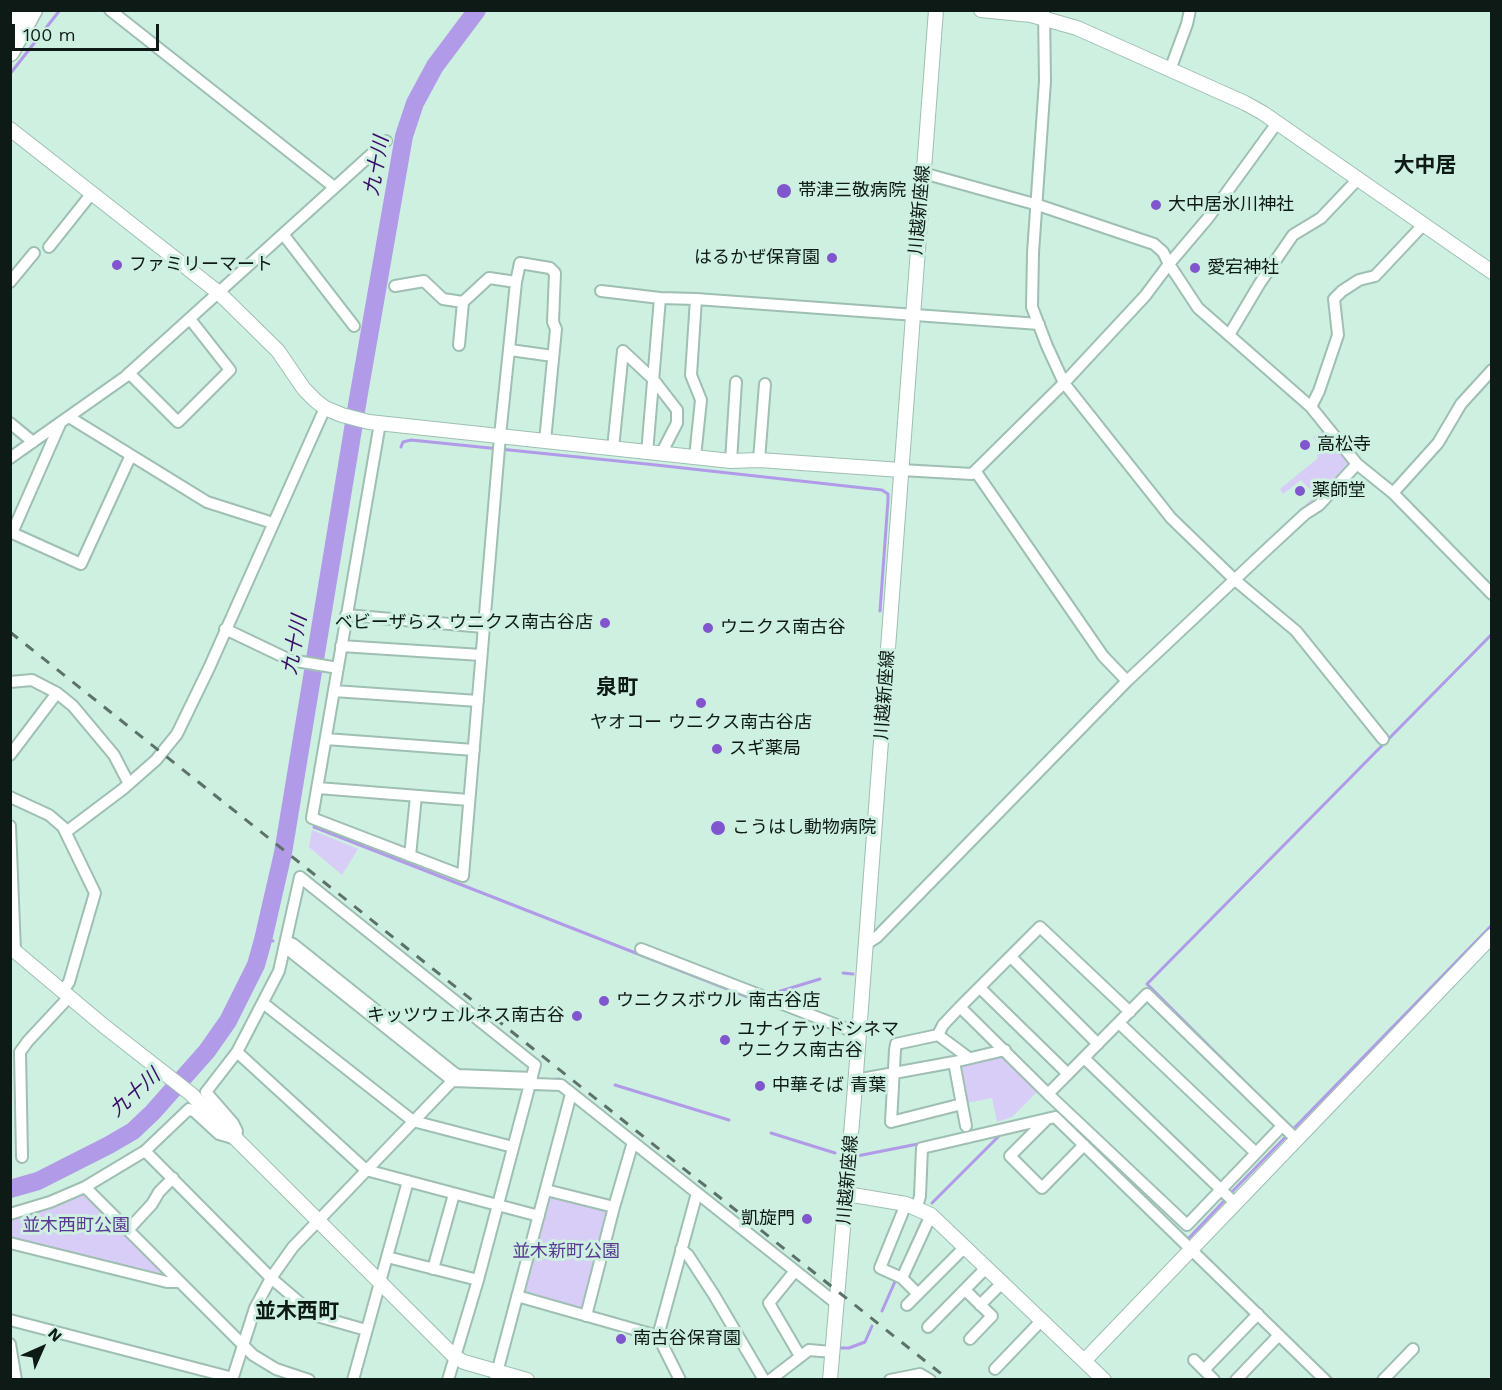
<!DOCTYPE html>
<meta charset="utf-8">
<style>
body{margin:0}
#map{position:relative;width:1502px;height:1390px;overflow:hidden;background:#cdf0e1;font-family:"Work Sans",sans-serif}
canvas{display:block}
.frame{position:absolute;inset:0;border:12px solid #0e1a15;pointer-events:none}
.north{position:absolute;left:12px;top:1318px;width:60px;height:60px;-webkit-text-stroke:4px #cdf0e1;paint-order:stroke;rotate:45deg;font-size:16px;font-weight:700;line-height:24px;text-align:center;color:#0e1a15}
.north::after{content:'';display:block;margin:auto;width:21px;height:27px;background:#0e1a15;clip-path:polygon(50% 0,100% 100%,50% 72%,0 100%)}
.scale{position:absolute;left:12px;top:24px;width:147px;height:27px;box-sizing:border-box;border:3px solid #0e1a15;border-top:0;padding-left:8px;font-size:18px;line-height:21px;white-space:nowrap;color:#0e1a15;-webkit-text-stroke:4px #cdf0e1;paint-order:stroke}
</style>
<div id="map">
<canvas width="1502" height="1390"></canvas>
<div class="frame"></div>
<div class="north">N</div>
<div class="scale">100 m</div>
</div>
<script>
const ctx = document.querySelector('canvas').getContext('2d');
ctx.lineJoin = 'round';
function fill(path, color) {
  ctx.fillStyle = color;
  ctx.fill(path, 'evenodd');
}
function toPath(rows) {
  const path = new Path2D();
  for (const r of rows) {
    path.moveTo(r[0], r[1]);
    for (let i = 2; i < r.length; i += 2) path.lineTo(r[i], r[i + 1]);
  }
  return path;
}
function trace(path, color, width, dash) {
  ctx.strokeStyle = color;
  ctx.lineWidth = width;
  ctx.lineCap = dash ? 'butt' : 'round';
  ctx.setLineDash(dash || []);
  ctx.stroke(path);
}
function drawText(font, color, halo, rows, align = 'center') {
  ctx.font = font + ' "Work Sans","Noto Sans JP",sans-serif';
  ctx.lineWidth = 6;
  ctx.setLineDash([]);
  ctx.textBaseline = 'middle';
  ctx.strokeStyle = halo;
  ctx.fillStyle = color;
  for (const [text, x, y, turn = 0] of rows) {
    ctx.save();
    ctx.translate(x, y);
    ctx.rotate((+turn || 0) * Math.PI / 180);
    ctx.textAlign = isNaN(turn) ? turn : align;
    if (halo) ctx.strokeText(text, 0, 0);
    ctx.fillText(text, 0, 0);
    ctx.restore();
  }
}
fill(toPath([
 [1325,430,1351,463,1308,509,1305,505,1315,495,1301,480,1283,494,1280,489,1318,458,1317,455,1323,450,1313,437],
 [312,830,358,849,342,875,309,847],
 [1002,1055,1039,1090,1012,1117,997,1122,992,1098,966,1103,958,1068,961,1065],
 [83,1194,162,1273,159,1277,11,1239,10,1218],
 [551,1195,607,1210,609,1213,584,1307,580,1310,526,1295,524,1291,548,1198]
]), '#d8cdf6');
trace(toPath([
 [10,74,60,10],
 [401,447,403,442,411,440,647,464,882,490,888,494,888,500,880,611],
 [314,827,753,999],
 [264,939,273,941],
 [843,973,853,974],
 [771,994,820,979],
 [550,1080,559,1079],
 [615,1085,729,1120],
 [1263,1100,1147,984,1492,634],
 [771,1133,835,1153],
 [857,1156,923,1143],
 [1230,1194,1492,925],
 [932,1203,999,1136],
 [1188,1239,1226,1199],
 [907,1255,922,1221],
 [882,1311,897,1277],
 [840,1348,849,1348,865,1342,872,1326],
 [1310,1359,1333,1380]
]), '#b19ae8', 3);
trace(toPath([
 [10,1189,38,1181,109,1145,133,1131,153,1112,207,1051,228,1021,256,965,263,940,283,853,358,399,404,136,415,103,435,66,477,10]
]), '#b19ae8', 18);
const street = toPath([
 [110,10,334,187],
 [1170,70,1187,24,1190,10],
 [1277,123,1208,218,1169,264,1145,296,1064,383,1171,518,1235,580,1296,631,1383,739],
 [923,173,1038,205,1154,244,1163,252,1169,264,1198,308,1311,407,1357,464,1393,493,1492,594],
 [283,234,354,326],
 [49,247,92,193],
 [10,282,34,253],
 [516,282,520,263,550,268,555,273,553,322,556,329,545,441],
 [395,286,424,281,443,299,463,302],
 [601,291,660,298,696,299,691,375,701,400,695,457],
 [696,299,1039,324],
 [1229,335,1260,283,1293,235,1321,218,1358,179],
 [510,350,553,356],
 [623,351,653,379,677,410,677,423,661,454],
 [129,373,178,422,230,370,190,319],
 [1311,407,1319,391,1338,335,1334,299,1342,291,1359,280,1375,276,1423,225],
 [69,417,207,502,273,523],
 [10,423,33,442],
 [380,423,312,818,463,876,500,436,516,282,489,278,463,302,459,345],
 [613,448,623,351],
 [647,453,660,298],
 [10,458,125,377,386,141],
 [759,460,765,384],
 [731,461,736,382],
 [901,470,972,474,1064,383,1047,346,1032,307,1033,253,1045,81,1044,10],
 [1393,493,1438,443,1461,404,1492,370],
 [10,532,81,564,131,455],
 [12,533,60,424],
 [346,615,484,627],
 [225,629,290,660,338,668],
 [341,646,481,655],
 [1127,681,1263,553,1305,514,1319,505,1357,464],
 [10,682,32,680,57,693,73,706,114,755,129,784],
 [334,691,478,701],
 [326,739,474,750],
 [10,755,57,693],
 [318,788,469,800],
 [10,797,49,815,63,827,95,893,69,982,63,991],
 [10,826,15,951],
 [66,832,123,789,156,760,177,734,209,668,325,408],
 [410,856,416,796],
 [286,941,293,944,453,1072,458,1075,532,1078],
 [866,944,877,937,1127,681,1103,656,976,472],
 [284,948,290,951,453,1081,561,1085,837,1304],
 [641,949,847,1029,860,1032],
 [1011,957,1098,1044],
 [980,988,1068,1074],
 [263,1003,413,1121,513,1147],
 [1130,1012,1040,927,960,1007,1048,1094,1187,1225,1282,1126],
 [1119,1023,1256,1153],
 [938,1035,943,1025,960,1007],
 [237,1052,366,1170,539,1216],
 [1084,1058,1235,1203],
 [954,1062,966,1126],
 [856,1080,954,1062,1005,1050],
 [1048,1094,1147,994,1296,1139],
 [962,1104,891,1122,895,1050,896,1044,938,1035,969,1058],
 [1046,1120,1010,1156,1042,1188,1084,1145],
 [145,1151,271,1278,312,1313,317,1316,366,1330],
 [22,1157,20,1052,28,1041,69,997],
 [85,1187,253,1355,276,1369,309,1380],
 [546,1190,614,1207],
 [906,1204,880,1268,902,1278,918,1294],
 [917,1207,920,1196,922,1148,1055,1117,1325,1380],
 [10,1214,50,1202,85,1187,145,1151,189,1109,195,1112,219,1134,236,1139,237,1131,233,1123,206,1092,237,1052,279,971,300,877,535,1065,478,1280,448,1380],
 [128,1230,152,1204,159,1192,173,1178],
 [10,1243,167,1282,180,1282],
 [681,1249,688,1255,714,1295,764,1380],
 [387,1257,478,1280],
 [433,1269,454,1194],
 [795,1271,769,1303,800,1356],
 [902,1278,931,1215],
 [965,1290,992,1316,970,1339],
 [517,1296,658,1336],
 [907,1305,965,1247],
 [980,1305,1003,1282],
 [586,1316,614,1207,633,1142],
 [10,1320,233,1378],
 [928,1327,987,1267],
 [10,1344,16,1380],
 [1194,1360,1214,1380],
 [995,1369,1042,1320],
 [1204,1370,1258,1314],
 [232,1380,255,1308,271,1278,293,1247,457,1076],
 [353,1380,408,1181],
 [495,1380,571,1094],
 [680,1380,658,1336,697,1193],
 [770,1380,809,1350,832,1352],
 [890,1380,920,1374,930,1380],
 [1236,1380,1279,1335],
 [1383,1380,1413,1349]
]);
const secondary = toPath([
 [981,10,1031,15,1077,28,1245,103,1263,113,1492,272],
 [10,129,219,293,278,351,304,389,316,401,325,408,342,415,369,422,731,461,759,460,901,470],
 [10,947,104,1026,191,1094,455,1357,464,1362,527,1380],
 [847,1194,906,1204,931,1215,1104,1380],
 [1085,1360,1492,936],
 [830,1380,855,1087,936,10]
]);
const highway = toPath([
 [10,18,15,10],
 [10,52,33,10]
]);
trace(street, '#9ebfb1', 14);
trace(secondary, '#9ebfb1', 16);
trace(highway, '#9ebfb1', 21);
trace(street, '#fff', 10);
trace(secondary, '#fff', 14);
trace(highway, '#fff', 18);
trace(toPath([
 [10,632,949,1380]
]), '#5c7168', 3, [10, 10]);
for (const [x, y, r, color] of [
 [784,191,8,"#8155ce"],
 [1156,205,6,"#8155ce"],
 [832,258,6,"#8155ce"],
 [117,265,6,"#8155ce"],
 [1195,268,6,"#8155ce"],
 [1305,445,6,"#8155ce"],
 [1300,491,6,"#8155ce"],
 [605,623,6,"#8155ce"],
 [708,628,6,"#8155ce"],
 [701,703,6,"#8155ce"],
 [717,749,6,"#8155ce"],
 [718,828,8,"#8155ce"],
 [604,1001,6,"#8155ce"],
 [577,1016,6,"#8155ce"],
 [725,1040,6,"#8155ce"],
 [760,1086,6,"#8155ce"],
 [807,1219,6,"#8155ce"],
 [621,1339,6,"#8155ce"]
]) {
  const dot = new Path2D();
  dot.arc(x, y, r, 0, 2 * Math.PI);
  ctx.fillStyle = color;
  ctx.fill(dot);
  trace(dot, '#cdf0e1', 2);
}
drawText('18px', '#0e1a15', '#cdf0e1', [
 ["帯津三敬病院",798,191],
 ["大中居氷川神社",1168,205],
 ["はるかぜ保育園",820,258,"right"],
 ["ファミリーマート",129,265],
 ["愛宕神社",1207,268],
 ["高松寺",1317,445],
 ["薬師堂",1312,491],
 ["ベビーザらス ウニクス南古谷店",593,623,"right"],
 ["ウニクス南古谷",720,628],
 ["ヤオコー ウニクス南古谷店",701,723,"center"],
 ["スギ薬局",729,749],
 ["こうはし動物病院",732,828],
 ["ウニクスボウル 南古谷店",616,1001],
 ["キッツウェルネス南古谷",565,1016,"right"],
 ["ユナイテッドシネマ",737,1030],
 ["ウニクス南古谷",737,1051],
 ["中華そば 青葉",772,1086],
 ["凱旋門",795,1219,"right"],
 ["南古谷保育園",633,1339]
], 'left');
drawText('18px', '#0e1a15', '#cdf0e1', [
 ["川越新座線",920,210,-85],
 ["川越新座線",885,695,-86],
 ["川越新座線",848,1180,-85]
]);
drawText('18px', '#5a3993', '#cdf0e1', [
 ["並木西町公園",76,1226],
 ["並木新町公園",566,1252]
]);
drawText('italic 20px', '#370c68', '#cdf0e1', [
 ["九十川",377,166,-80],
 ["九十川",295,645,-80],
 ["九十川",135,1093,-42]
]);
drawText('bold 21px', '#0e1a15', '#cdf0e1', [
 ["大中居",1425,166],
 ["泉町",617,688],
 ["並木西町",297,1312]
]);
</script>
